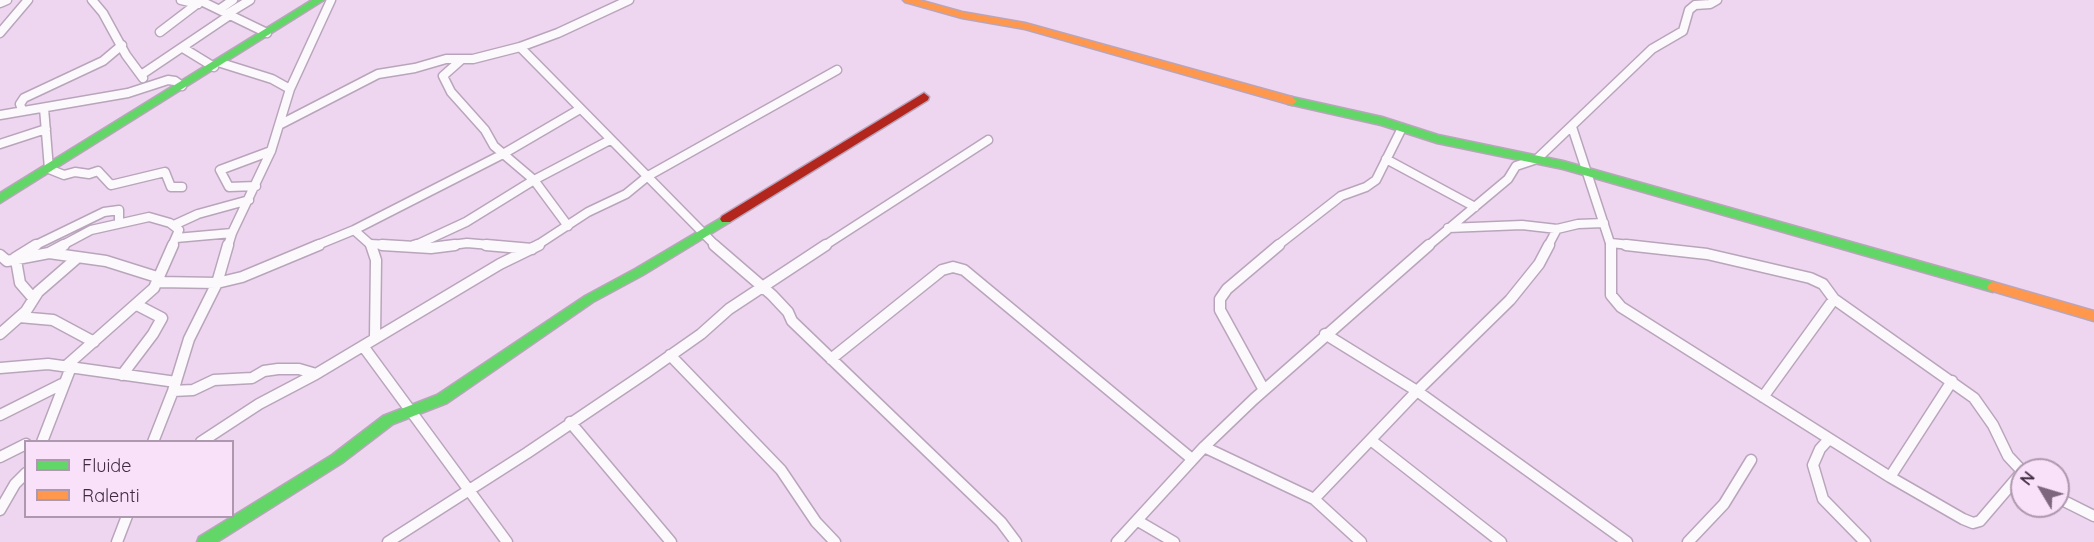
<!DOCTYPE html>
<style>
body{margin:0}
#map{position:relative;width:2094px;height:542px;overflow:hidden;background:#eed6f0;font-family:Quicksand,sans-serif}
canvas{display:block}
.legend{position:absolute;left:24px;top:440px;width:210px;height:78px;box-sizing:border-box;background:#f8e1f9;border:2px solid #ae98af;margin:0;padding:8px 10px;list-style:none;font-size:18px;color:#402a41}
.legend li{display:flex;align-items:center;gap:12px;height:30px}
.legend b{width:30px;border:2px solid #ae98af}
.north{position:absolute;left:2010px;top:458px;width:60px;height:60px;box-sizing:border-box;background:#f8e1f9;border:2px solid #ae98af;border-radius:50%;rotate:308deg;font-size:16px;font-weight:700;line-height:24px;text-align:center;color:#402a41}
.north::after{content:'';display:block;margin:auto;width:21px;height:27px;background:#7d667e;clip-path:polygon(50% 0,100% 100%,50% 72%,0 100%)}
</style>
<div id="map">
<canvas width="2094" height="542"></canvas>
<ul class="legend">
<li><b style="height:8px;background:#63d668"></b>Fluide</li>
<li><b style="height:8px;background:#ff974d"></b>Ralenti</li>
</ul>
<div class="north">N</div>
</div>
<script>
const ctx = document.querySelector('canvas').getContext('2d');
ctx.lineJoin = 'round';
function toPath(rows) {
  const path = new Path2D();
  for (const r of rows) {
    path.moveTo(r[0], r[1]);
    for (let i = 2; i < r.length; i += 2) path.lineTo(r[i], r[i + 1]);
  }
  return path;
}
function trace(path, color, width, dash) {
  ctx.strokeStyle = color;
  ctx.lineWidth = width;
  ctx.lineCap = dash ? 'butt' : 'round';
  ctx.setLineDash(dash || []);
  ctx.stroke(path);
}
function fill(path, color) {
  ctx.fillStyle = color;
  ctx.fill(path, 'evenodd');
}
const streetFar1 = toPath([
 [92,0,103,13,126,55,143,78],
 [181,0,198,4],
 [201,1,267,33],
 [0,3,7,0],
 [220,9,233,0],
 [227,14,250,0],
 [160,32,202,0],
 [0,33,28,0],
 [520,47,716,246],
 [183,48,214,67],
 [461,60,443,76,451,92,485,130,494,146,534,180,568,226],
 [221,63,272,79,290,89],
 [141,75,230,15],
 [44,108,49,169,64,175,75,172,89,174,98,171,111,185,165,172,171,187,182,187],
 [22,110,20,104,24,98,103,61,122,45],
 [0,115,128,93,168,80,175,81,182,86],
 [281,124,378,74,415,68,446,59,473,59,520,47,558,33,629,0],
 [1572,127,1611,246],
 [0,144,46,129],
 [1386,159,1475,207],
 [256,186,229,187,220,170,271,151],
 [174,225,198,214,249,200],
 [1448,228,1522,225,1557,229,1578,224,1604,223],
 [354,230,372,246],
 [176,238,232,233],
 [1611,243,1639,246],
 [371,244,404,246],
 [34,246,104,212,119,210,119,223],
 [61,246,91,230,149,217,170,223,179,230,172,246],
 [228,246,232,233,271,151,290,89,331,0],
 [315,246,354,230,503,154,580,109],
 [414,246,466,222,534,180,610,140],
 [444,246,467,243,502,246],
 [536,246,588,212,626,194,648,176,837,70],
 [824,246,988,140],
 [1277,246,1341,196,1366,187,1376,180,1402,128],
 [1428,246,1508,179,1516,166,1537,159,1652,49,1683,31,1689,10,1695,5,1710,4,1717,0],
 [1548,246,1557,229]
]);
const street = toPath([
 [371,245,376,260,375,337],
 [382,245,431,248,455,245],
 [486,245,532,249],
 [714,245,772,295,788,312,792,321,1001,522,1016,542],
 [1611,245,1611,295,1621,307,1890,477,1963,519,1973,523,1980,521,2022,472],
 [1626,245,1707,254,1810,278,1823,284,1834,299,1974,398,1993,425,2008,456,2022,471],
 [414,246,417,245],
 [49,253,106,261,160,278],
 [0,255,7,261,49,253,64,245],
 [15,258,36,245],
 [16,260,20,283,33,298],
 [158,282,217,283,242,277,319,245],
 [19,317,53,320,94,342],
 [0,334,26,311,38,292,76,259],
 [1325,334,1417,391,1627,542],
 [363,346,507,542],
 [670,355,781,470,816,522,835,542],
 [831,359,942,270,953,267,964,270,1192,459],
 [66,366,154,288,173,245],
 [0,368,48,364,176,382],
 [122,375,153,334,162,318,137,305],
 [1264,390,1220,310,1220,299,1227,289,1279,245],
 [173,391,193,390,214,380,252,378,264,371,278,369,299,369,316,374,500,264,539,245],
 [1763,397,1834,299],
 [0,415,62,384],
 [570,422,671,542],
 [1829,439,1820,449,1813,465,1823,499,1865,542],
 [1372,441,1501,542],
 [42,442,71,367],
 [153,442,173,391,189,339,217,283,228,245],
 [201,442,259,404,316,374],
 [1204,447,1314,499,1361,542],
 [0,457,26,444],
 [1890,477,1952,381],
 [2058,498,2094,516],
 [1314,499,1417,391,1510,300,1539,264,1549,245],
 [0,510,15,484,26,473],
 [1138,521,1174,542],
 [117,542,127,516],
 [388,542,527,453,647,372,701,334,729,309,826,245],
 [1117,542,1204,447,1254,399,1429,245],
 [1688,542,1724,504,1751,460]
]);
const fast = toPath([
 [312,0,324,0,0,203,0,193,312,0],
 [1292,97,1382,117,1438,135,1563,161,1993,282,1997,284,1999,287,1997,290,1993,292,1563,169,1437,143,1381,125,1288,104,1287,101,1292,97],
 [726,215,732,219,730,222,643,275,593,302,447,403,393,424,342,463,217,542,197,542,199,537,332,455,383,416,437,395,585,296,635,269,726,215]
]);
const slow = toPath([
 [903,0,919,0,962,12,1025,23,1292,97,1297,101,1292,105,1025,29,962,18,905,2,903,0],
 [1993,282,2094,311,2094,321,1989,290,1987,287,1989,284,1993,282]
]);
const jam = toPath([
 [924,93,929,97,928,100,730,222,722,222,720,219,722,216,924,93]
]);
trace(streetFar1, '#b9a5bb', 11);
trace(street, '#b9a5bb', 13);
trace(fast, '#b9a5bb', 3);
trace(slow, '#b9a5bb', 3);
trace(jam, '#b9a5bb', 3);
trace(streetFar1, '#fcf9fd', 8);
trace(street, '#fcf9fd', 10);
fill(fast, '#63d668');
fill(slow, '#ff974d');
fill(jam, '#b3261e');
</script>
